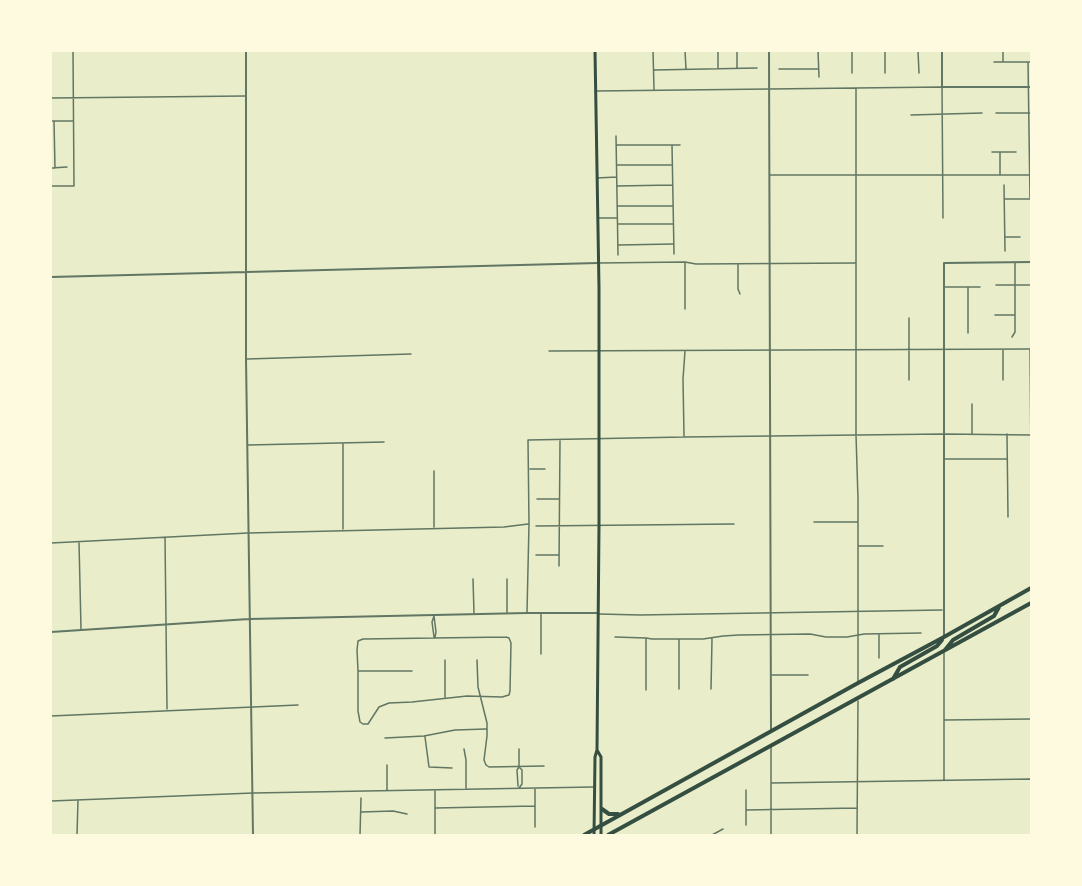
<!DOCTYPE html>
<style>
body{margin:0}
#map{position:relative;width:1082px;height:886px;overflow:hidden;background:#e9edc9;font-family:Georgia,serif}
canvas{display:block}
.frame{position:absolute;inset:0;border:52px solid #fefae0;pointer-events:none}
</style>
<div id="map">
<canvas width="1082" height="886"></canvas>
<div class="frame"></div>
</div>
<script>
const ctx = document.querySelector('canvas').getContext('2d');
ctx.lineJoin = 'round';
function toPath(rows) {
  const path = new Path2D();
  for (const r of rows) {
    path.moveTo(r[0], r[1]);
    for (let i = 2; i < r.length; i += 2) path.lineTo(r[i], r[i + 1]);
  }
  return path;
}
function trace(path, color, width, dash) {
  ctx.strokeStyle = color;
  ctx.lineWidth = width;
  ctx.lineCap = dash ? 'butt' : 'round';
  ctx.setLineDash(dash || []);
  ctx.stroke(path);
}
trace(toPath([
 [653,51,654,89],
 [685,51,686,69],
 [718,51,718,68],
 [737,51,737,68],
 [818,51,819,77],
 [852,51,852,73],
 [885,51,885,73],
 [918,51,919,73],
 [1003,51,1003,61],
 [994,62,1031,62],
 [1028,62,1030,199],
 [779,69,818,69],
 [654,70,757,68],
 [856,88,856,435,858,499,858,681],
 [596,91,942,87,943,218],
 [51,98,245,96],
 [996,113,1031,113],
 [911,115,982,113],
 [51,121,73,121],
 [54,121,55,168],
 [616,136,618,255],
 [617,145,680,145],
 [672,145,674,254],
 [992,152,1016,152],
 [617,165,671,165],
 [51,168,67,167],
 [1000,174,1000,152],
 [770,175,1031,175],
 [597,178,616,177],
 [1004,185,1005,251],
 [51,186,74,186,73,51],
 [617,186,672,185],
 [1005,199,1030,199],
 [617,206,672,206],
 [598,218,617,218],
 [618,224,673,224],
 [1006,237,1020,237],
 [619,245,673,244],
 [599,263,685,262,696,264,855,263],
 [738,265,738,289,740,294],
 [996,285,1031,285],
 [945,287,980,287],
 [968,287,968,333],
 [685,309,685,262],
 [995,315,1014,315],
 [909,318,909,380],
 [1012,337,1015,332,1015,263],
 [1030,349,1031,465],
 [549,351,1031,349],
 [247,359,411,354],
 [1003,380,1003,350],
 [972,404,972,433],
 [1007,434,1008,517],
 [684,436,683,379,685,351],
 [343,443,343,529],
 [248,445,384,442],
 [945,459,1006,459],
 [530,469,545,469],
 [434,471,434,527],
 [537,499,559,499],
 [814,522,858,522],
 [536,526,734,524],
 [165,537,167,709],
 [79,542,81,629],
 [51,543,248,533,504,527,528,524],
 [859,546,883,546],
 [536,555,558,555],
 [559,566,560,441],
 [473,579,474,613],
 [507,579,507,613],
 [527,612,529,524,528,440,684,437,944,434,1031,435],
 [541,613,541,654],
 [599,614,640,615,942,610],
 [434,616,436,632,435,637],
 [879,635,879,658],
 [434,637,432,622,434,616],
 [506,637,509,638,511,643,510,691,509,695,502,697,467,696,412,702,389,703,379,707,368,724,363,724,360,722,358,711,358,671,357,650,358,641,363,639,506,637],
 [615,637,646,638,652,639,703,639,723,636,739,635,810,634,826,637,847,637,864,634,921,633],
 [679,640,679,689],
 [944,653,944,780],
 [445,660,445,697],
 [477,660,478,687,487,723,487,736,484,760,486,765,489,767,544,766],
 [359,671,412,671],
 [772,675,808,675],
 [711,689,712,639],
 [646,690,646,639],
 [51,716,298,705],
 [945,720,1031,719],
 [425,737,429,767,452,768],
 [385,738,424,736,455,730,486,729],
 [464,749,466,760,466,788],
 [387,765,387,790],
 [771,783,1031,779],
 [518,786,517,770,519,767,519,749],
 [519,788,522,784,522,770,519,767],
 [746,790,746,825],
 [435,791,435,835],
 [51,801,253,793,593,787],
 [435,808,535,806],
 [746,810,857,808],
 [361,812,393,811,407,814],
 [535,827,535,789],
 [77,835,78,800],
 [360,835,361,798],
 [490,835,495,835],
 [712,835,723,829],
 [771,835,771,746],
 [857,835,858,701],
 [1031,835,1031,779]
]), '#617663', 1.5);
trace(toPath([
 [246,51,246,359,253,835],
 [769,51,771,731],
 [942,51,942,87,1031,87],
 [51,277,598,263],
 [51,632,249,619,527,613,598,613],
 [944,637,944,263,1031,262]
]), '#617663', 2);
trace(toPath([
 [597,750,601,757,601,835],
 [594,835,595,757,597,750,599,525,599,288,595,51]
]), '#344e41', 3);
trace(toPath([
 [945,650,953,640,994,616,999,607],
 [893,679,900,667,937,646,942,640],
 [602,809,609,814,618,814],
 [584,835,858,683,944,637,1031,588],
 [608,835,1031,603]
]), '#344e41', 4);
</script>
